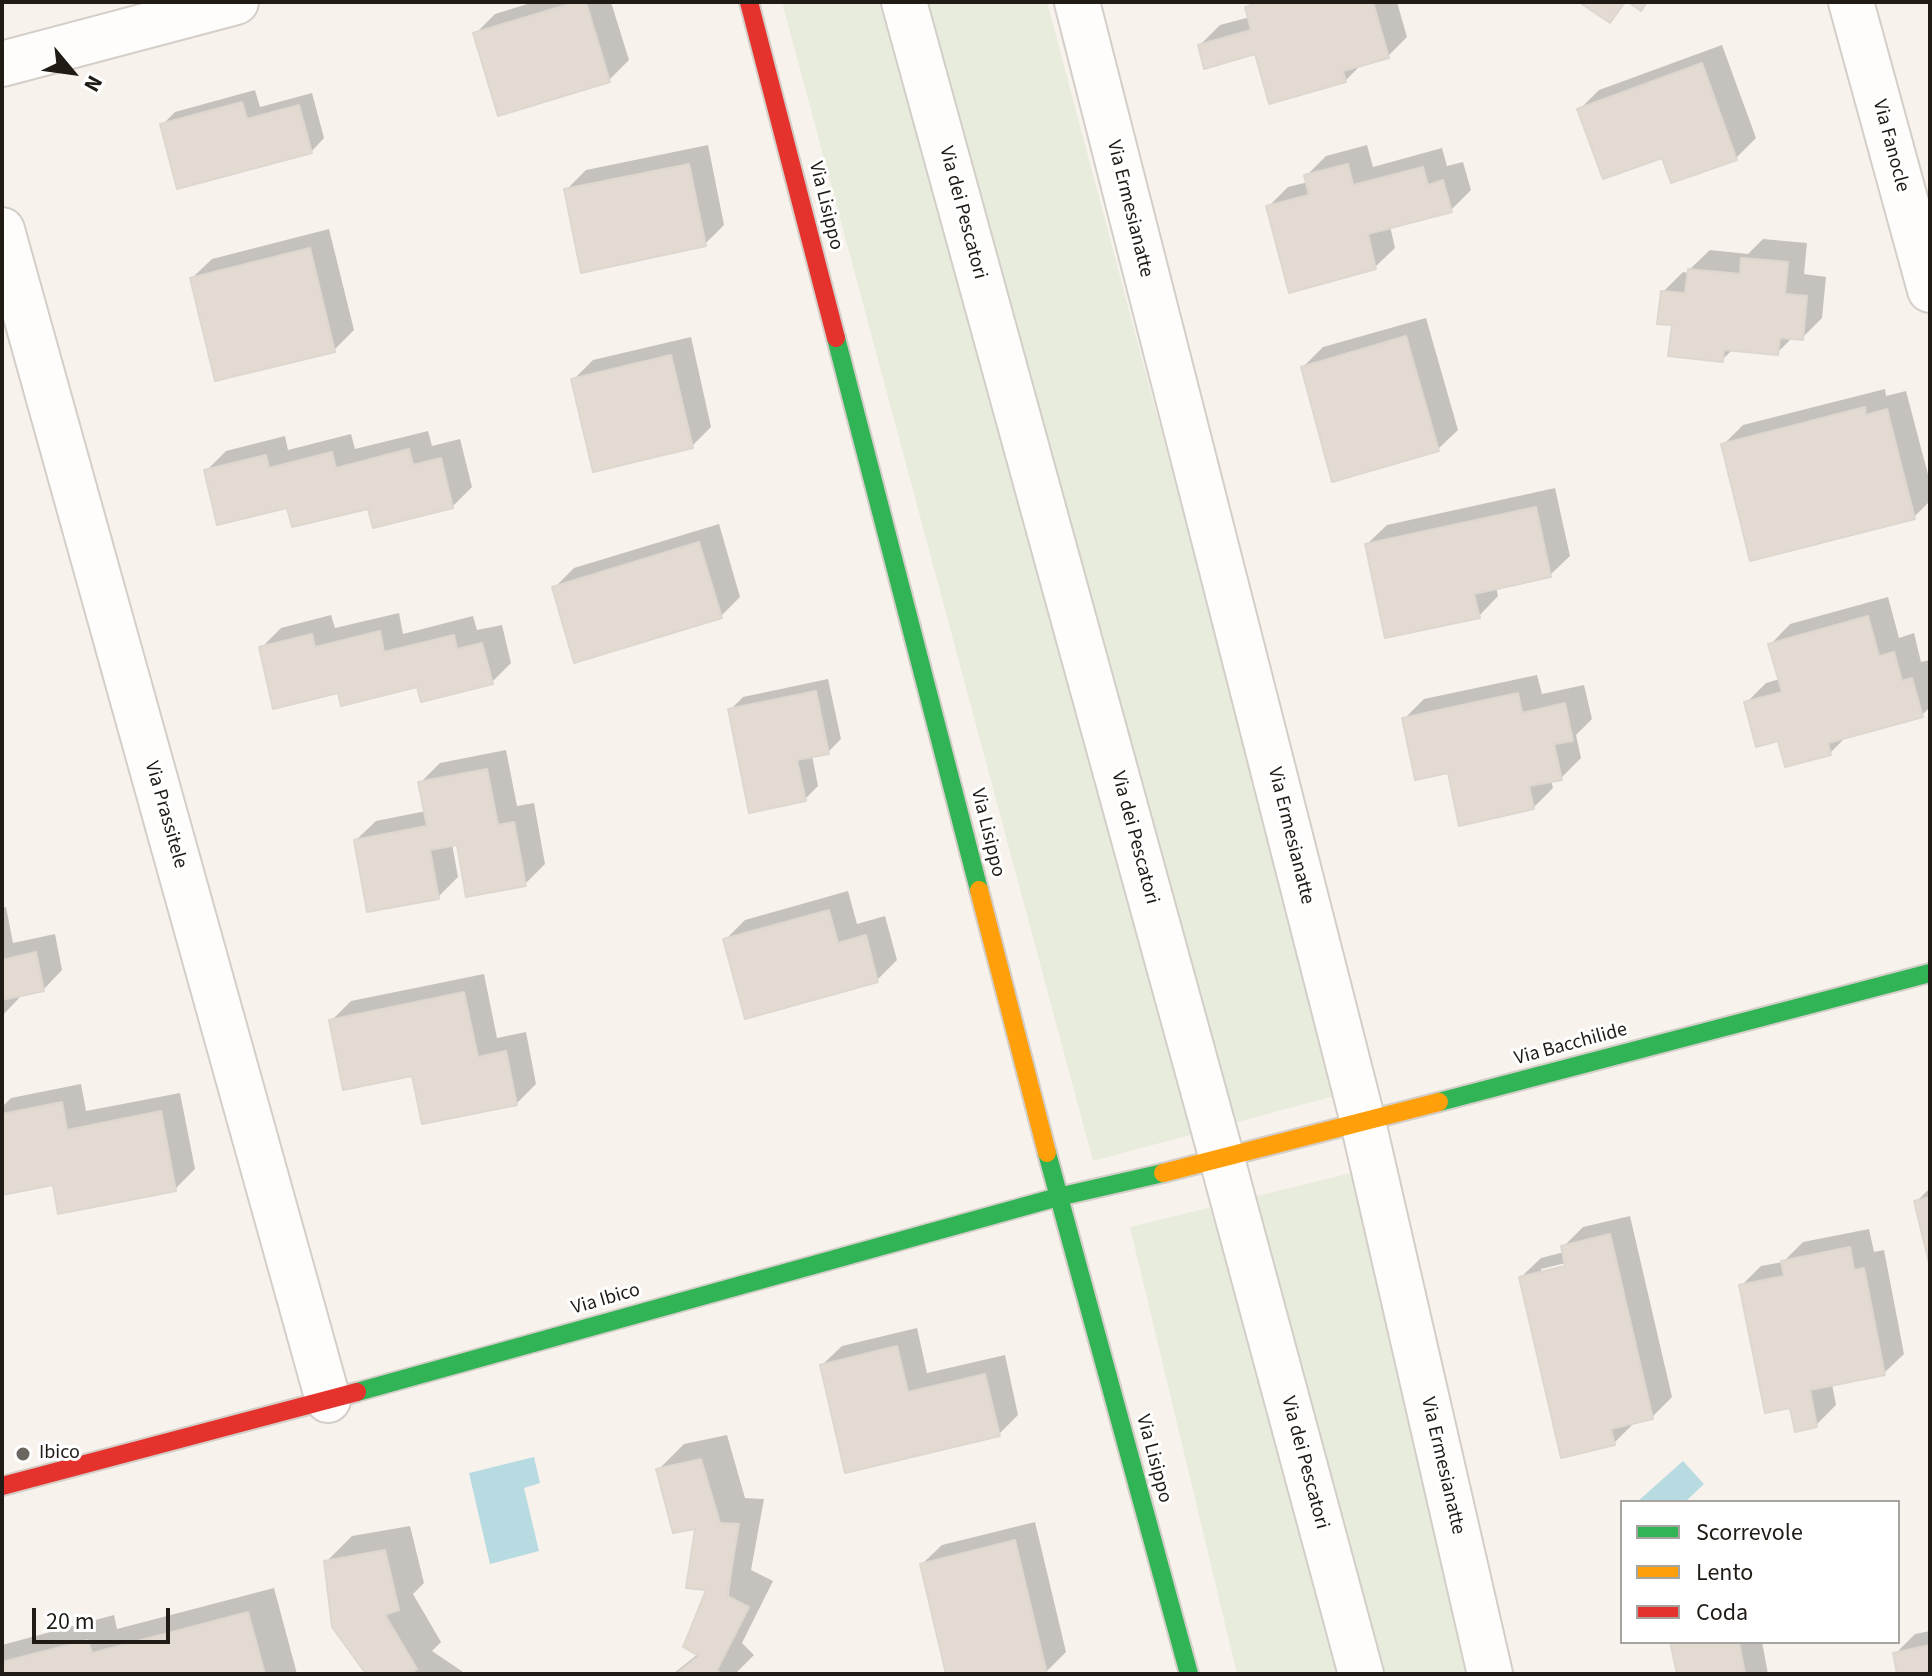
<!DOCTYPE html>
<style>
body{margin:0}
#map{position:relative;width:1932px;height:1676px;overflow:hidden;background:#f7f2ec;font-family:"Source Sans 3",sans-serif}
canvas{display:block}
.frame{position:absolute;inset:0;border:4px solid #211b15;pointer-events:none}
.legend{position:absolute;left:1620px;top:1500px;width:280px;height:144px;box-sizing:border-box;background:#fff;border:2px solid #a6a4a1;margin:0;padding:10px 14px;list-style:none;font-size:24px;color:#211b15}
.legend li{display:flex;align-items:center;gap:16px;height:40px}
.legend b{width:40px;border:2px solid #a6a4a1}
.north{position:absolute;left:32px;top:32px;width:80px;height:80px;-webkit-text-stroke:6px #fff;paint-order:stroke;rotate:119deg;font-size:22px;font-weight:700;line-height:32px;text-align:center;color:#211b15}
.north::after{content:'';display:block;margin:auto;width:28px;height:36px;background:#211b15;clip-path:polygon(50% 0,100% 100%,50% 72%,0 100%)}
.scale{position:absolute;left:32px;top:1608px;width:138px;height:36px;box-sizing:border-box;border:4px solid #211b15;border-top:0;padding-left:10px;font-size:24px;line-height:28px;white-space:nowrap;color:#211b15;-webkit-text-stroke:6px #fff;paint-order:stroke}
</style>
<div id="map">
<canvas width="1932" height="1676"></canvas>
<div class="frame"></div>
<ul class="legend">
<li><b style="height:10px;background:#30b455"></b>Scorrevole</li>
<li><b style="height:10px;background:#ff9f0a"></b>Lento</li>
<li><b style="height:10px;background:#e5322d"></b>Coda</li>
</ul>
<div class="north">N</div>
<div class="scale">20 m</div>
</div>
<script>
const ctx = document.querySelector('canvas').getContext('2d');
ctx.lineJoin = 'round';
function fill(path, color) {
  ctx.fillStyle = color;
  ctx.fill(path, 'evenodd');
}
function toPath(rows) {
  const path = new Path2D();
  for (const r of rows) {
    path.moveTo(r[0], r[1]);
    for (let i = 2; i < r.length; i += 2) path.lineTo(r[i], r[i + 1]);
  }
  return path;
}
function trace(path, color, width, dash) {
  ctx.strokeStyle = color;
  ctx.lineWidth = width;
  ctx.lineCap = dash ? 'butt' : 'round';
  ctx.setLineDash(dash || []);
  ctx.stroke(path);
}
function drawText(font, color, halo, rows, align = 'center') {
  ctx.font = font + ' "Source Sans 3",sans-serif';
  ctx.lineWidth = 6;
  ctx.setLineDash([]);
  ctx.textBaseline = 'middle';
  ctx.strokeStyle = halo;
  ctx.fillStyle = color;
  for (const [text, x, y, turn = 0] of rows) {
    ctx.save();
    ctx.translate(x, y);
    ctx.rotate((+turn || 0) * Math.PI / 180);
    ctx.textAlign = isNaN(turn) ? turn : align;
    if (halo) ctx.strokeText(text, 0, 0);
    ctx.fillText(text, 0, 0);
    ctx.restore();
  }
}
fill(toPath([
 [782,2,1047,2,1338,1095,1093,1161],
 [1351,1173,1471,1674,1237,1674,1130,1227]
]), '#e8ecdd');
fill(toPath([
 [534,1457,540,1483,524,1488,539,1551,490,1564,469,1473],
 [1683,1461,1704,1484,1685,1502,1637,1502]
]), '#b7dbe1');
fill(toPath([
 [534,2,611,2,629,60,609,80,475,34,495,14],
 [1252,2,1397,2,1407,37,1388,56,1363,63,1345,81,1257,52,1200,45,1220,25,1250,17,1247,7],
 [1722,45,1756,138,1736,158,1579,110,1599,90],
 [255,90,260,107,312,93,324,138,311,152,162,125,175,112],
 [708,145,724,225,705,244,566,190,586,170],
 [1367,145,1373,167,1442,148,1447,166,1463,162,1471,190,1451,210,1390,226,1395,248,1375,267,1268,207,1288,187,1308,182,1306,176,1326,156],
 [329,229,354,330,334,350,192,278,212,259],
 [1763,239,1807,243,1804,274,1826,277,1822,318,1802,338,1793,337,1777,353,1733,349,1722,360,1674,323,1663,292,1683,272,1689,273,1690,269,1710,250,1748,254],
 [1426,318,1458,430,1438,449,1303,367,1323,347],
 [691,337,711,427,692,446,573,380,593,360],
 [1885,389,1886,396,1906,391,1930,482,1930,501,1914,517,1723,445,1743,425],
 [428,431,432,446,460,439,472,487,452,507,289,505,206,471,226,451,285,436,288,450,351,434,355,449],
 [1555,488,1570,556,1550,575,1496,587,1498,596,1479,616,1367,544,1387,525],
 [719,524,740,597,721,616,554,588,574,568],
 [1888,597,1899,638,1914,633,1921,662,1930,660,1930,707,1922,715,1847,736,1830,753,1780,739,1746,703,1766,683,1780,679,1771,644,1790,624],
 [399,613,403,634,473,616,477,630,502,625,511,663,492,682,418,685,340,691,261,648,281,628,331,615,335,628],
 [1537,675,1542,694,1584,685,1592,719,1576,735,1581,758,1561,778,1551,780,1553,788,1533,808,1449,770,1404,719,1424,699],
 [828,679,841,739,828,752,812,755,818,786,805,799,730,710,743,697],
 [506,750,517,806,534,803,545,864,525,884,458,843,452,844,458,877,438,897,356,840,376,821,426,811,421,782,440,763],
 [848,891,857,924,885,916,897,960,877,980,725,940,745,920],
 [6,907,13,943,55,934,62,970,43,990,19,995,19,998,2,1016,2,908],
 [484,974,497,1038,526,1032,536,1084,516,1104,413,1074,332,1020,351,1001],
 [81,1084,86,1111,180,1093,195,1169,175,1189,54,1182,2,1193,2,1107,11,1098],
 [1930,1188,1930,1258,1916,1202],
 [1630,1216,1672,1397,1652,1417,1634,1423,1614,1443,1521,1277,1541,1258,1564,1252,1563,1247,1583,1227],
 [1574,1261,1575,1265,1541,1273,1541,1269],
 [1869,1229,1874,1252,1884,1250,1904,1354,1884,1373,1832,1384,1836,1405,1816,1425,1792,1406,1741,1286,1761,1266,1783,1262,1803,1242],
 [917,1328,927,1373,1005,1355,1018,1415,999,1434,822,1365,842,1346],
 [727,1435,745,1498,764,1499,751,1570,773,1581,742,1643,754,1655,735,1674,673,1674,698,1654,709,1589,697,1526,658,1470,684,1444],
 [734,1557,727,1606,723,1605,730,1566],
 [1035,1522,1066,1652,1046,1672,1038,1674,948,1674,922,1564,942,1545],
 [410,1526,424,1583,413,1594,441,1642,432,1651,466,1674,369,1674,326,1562,352,1536],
 [274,1588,297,1674,2,1674,2,1645,114,1615,117,1629],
 [1930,1631,1930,1674,1899,1674,1895,1654,1915,1634],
 [1672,1642,1762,1642,1768,1674,1679,1674]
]), '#0003');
const building = toPath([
 [576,2,586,2,610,82,498,116,473,33,576,2],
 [1262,2,1373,2,1389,58,1343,71,1346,82,1269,104,1255,54,1204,69,1198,45,1251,30,1245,7,1262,2],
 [1579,2,1625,2,1610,23,1579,2],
 [1628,2,1647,2,1641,11,1628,2],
 [1702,63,1737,160,1671,183,1662,158,1603,179,1577,109,1702,63],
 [242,102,247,119,299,105,312,153,177,189,160,124,242,102],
 [689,164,706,246,581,273,564,189,689,164],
 [1348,164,1353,185,1423,167,1428,185,1443,180,1452,212,1368,234,1376,269,1289,293,1266,206,1309,195,1304,175,1348,164],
 [310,248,335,352,215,381,190,278,310,248],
 [1741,258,1788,262,1785,294,1807,296,1803,340,1780,338,1778,355,1724,350,1723,362,1668,356,1672,325,1657,324,1661,291,1685,293,1688,269,1740,274,1741,258],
 [1406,336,1439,451,1332,482,1301,367,1406,336],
 [671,355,693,448,593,472,571,379,671,355],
 [1865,407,1866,415,1887,409,1915,519,1750,561,1721,444,1865,407],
 [409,449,413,465,441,458,453,508,373,528,368,509,292,527,287,508,217,525,204,470,266,455,269,468,332,452,336,468,409,449],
 [1536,507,1551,577,1474,594,1480,618,1385,638,1365,544,1536,507],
 [699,542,722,618,574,663,552,587,699,542],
 [1868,616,1879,656,1894,652,1902,681,1912,678,1923,717,1828,743,1831,755,1785,767,1778,741,1756,747,1744,702,1782,692,1768,644,1868,616],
 [380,631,384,652,454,635,457,649,482,643,493,684,421,702,417,687,341,706,338,693,273,709,259,647,312,634,315,647,380,631],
 [816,691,829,754,797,760,806,801,749,813,728,709,816,691],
 [1518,693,1522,713,1565,703,1573,741,1554,744,1562,780,1529,786,1534,809,1459,826,1448,773,1415,780,1402,718,1518,693],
 [487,769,498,825,514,822,526,886,466,897,457,845,430,850,439,899,367,912,354,840,427,826,418,782,487,769],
 [829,910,838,943,866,935,878,982,745,1019,723,939,829,910],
 [36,952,44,991,2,1000,2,960,36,952],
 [464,992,478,1057,506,1051,517,1105,422,1124,412,1076,343,1090,329,1020,464,992],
 [62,1102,67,1130,161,1111,176,1191,58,1214,53,1185,2,1195,2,1114,62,1102],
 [1930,1197,1930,1267,1914,1201,1930,1197],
 [1610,1234,1653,1419,1611,1429,1615,1445,1561,1458,1519,1277,1565,1266,1561,1246,1610,1234],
 [1850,1247,1854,1270,1864,1268,1885,1375,1810,1390,1817,1427,1795,1432,1790,1408,1765,1413,1739,1285,1784,1276,1781,1261,1850,1247],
 [897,1346,908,1392,985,1374,1000,1436,845,1473,820,1365,897,1346],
 [701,1459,720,1523,739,1524,727,1596,749,1607,717,1670,721,1674,676,1674,699,1656,683,1647,706,1590,686,1588,695,1529,673,1533,656,1469,701,1459],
 [1015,1540,1047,1674,946,1674,920,1564,1015,1540],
 [385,1550,399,1610,385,1615,417,1669,407,1674,366,1674,332,1627,324,1561,385,1550],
 [248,1612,265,1674,2,1674,2,1662,88,1640,92,1653,248,1612],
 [1670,1642,1739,1642,1745,1674,1677,1674,1670,1642],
 [1930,1645,1930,1674,1897,1674,1893,1653,1930,1645]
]);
fill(building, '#e3dbd2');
trace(building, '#ddd7d0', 2);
const street = toPath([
 [904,2,1222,1159,1361,1674],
 [1077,2,1363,1122,1490,1674],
 [1851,2,1930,290],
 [2,64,236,2],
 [2,230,328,1400]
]);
const fast = toPath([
 [836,338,979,890],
 [1439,1102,1930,973],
 [1047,1153,1189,1674],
 [357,1392,1058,1197,1163,1173]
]);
const slow = toPath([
 [979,890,1047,1153],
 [1163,1173,1439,1102]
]);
const jam = toPath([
 [749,2,836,338],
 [2,1486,357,1392]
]);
trace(street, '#d4cec8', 48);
trace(fast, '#d4cec8', 22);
trace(slow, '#d4cec8', 22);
trace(jam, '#d4cec8', 22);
trace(street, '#fefdfc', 44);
trace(fast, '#30b455', 18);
trace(slow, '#ff9f0a', 18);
trace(jam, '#e5322d', 18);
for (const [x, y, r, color] of [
 [23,1454,8,"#6c6660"]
]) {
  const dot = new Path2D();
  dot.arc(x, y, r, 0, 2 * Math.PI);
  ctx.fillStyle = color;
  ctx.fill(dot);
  trace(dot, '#fff', 3);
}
drawText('20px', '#211b15', '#fff', [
 ["Via Fanocle",1890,146,75],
 ["Via Lisippo",825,206,76],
 ["Via Ermesianatte",1129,209,76],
 ["Via dei Pescatori",962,213,75],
 ["Via Prassitele",165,815,74],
 ["Via Lisippo",987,833,76],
 ["Via Ermesianatte",1290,836,76],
 ["Via dei Pescatori",1134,838,75],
 ["Via Bacchilide",1571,1045,-15],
 ["Via Ibico",606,1300,-16],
 ["Via Lisippo",1153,1459,75],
 ["Via dei Pescatori",1304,1463,75],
 ["Via Ermesianatte",1442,1466,77]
]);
drawText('20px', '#211b15', '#fff', [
 ["Ibico",39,1454]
], 'left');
</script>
